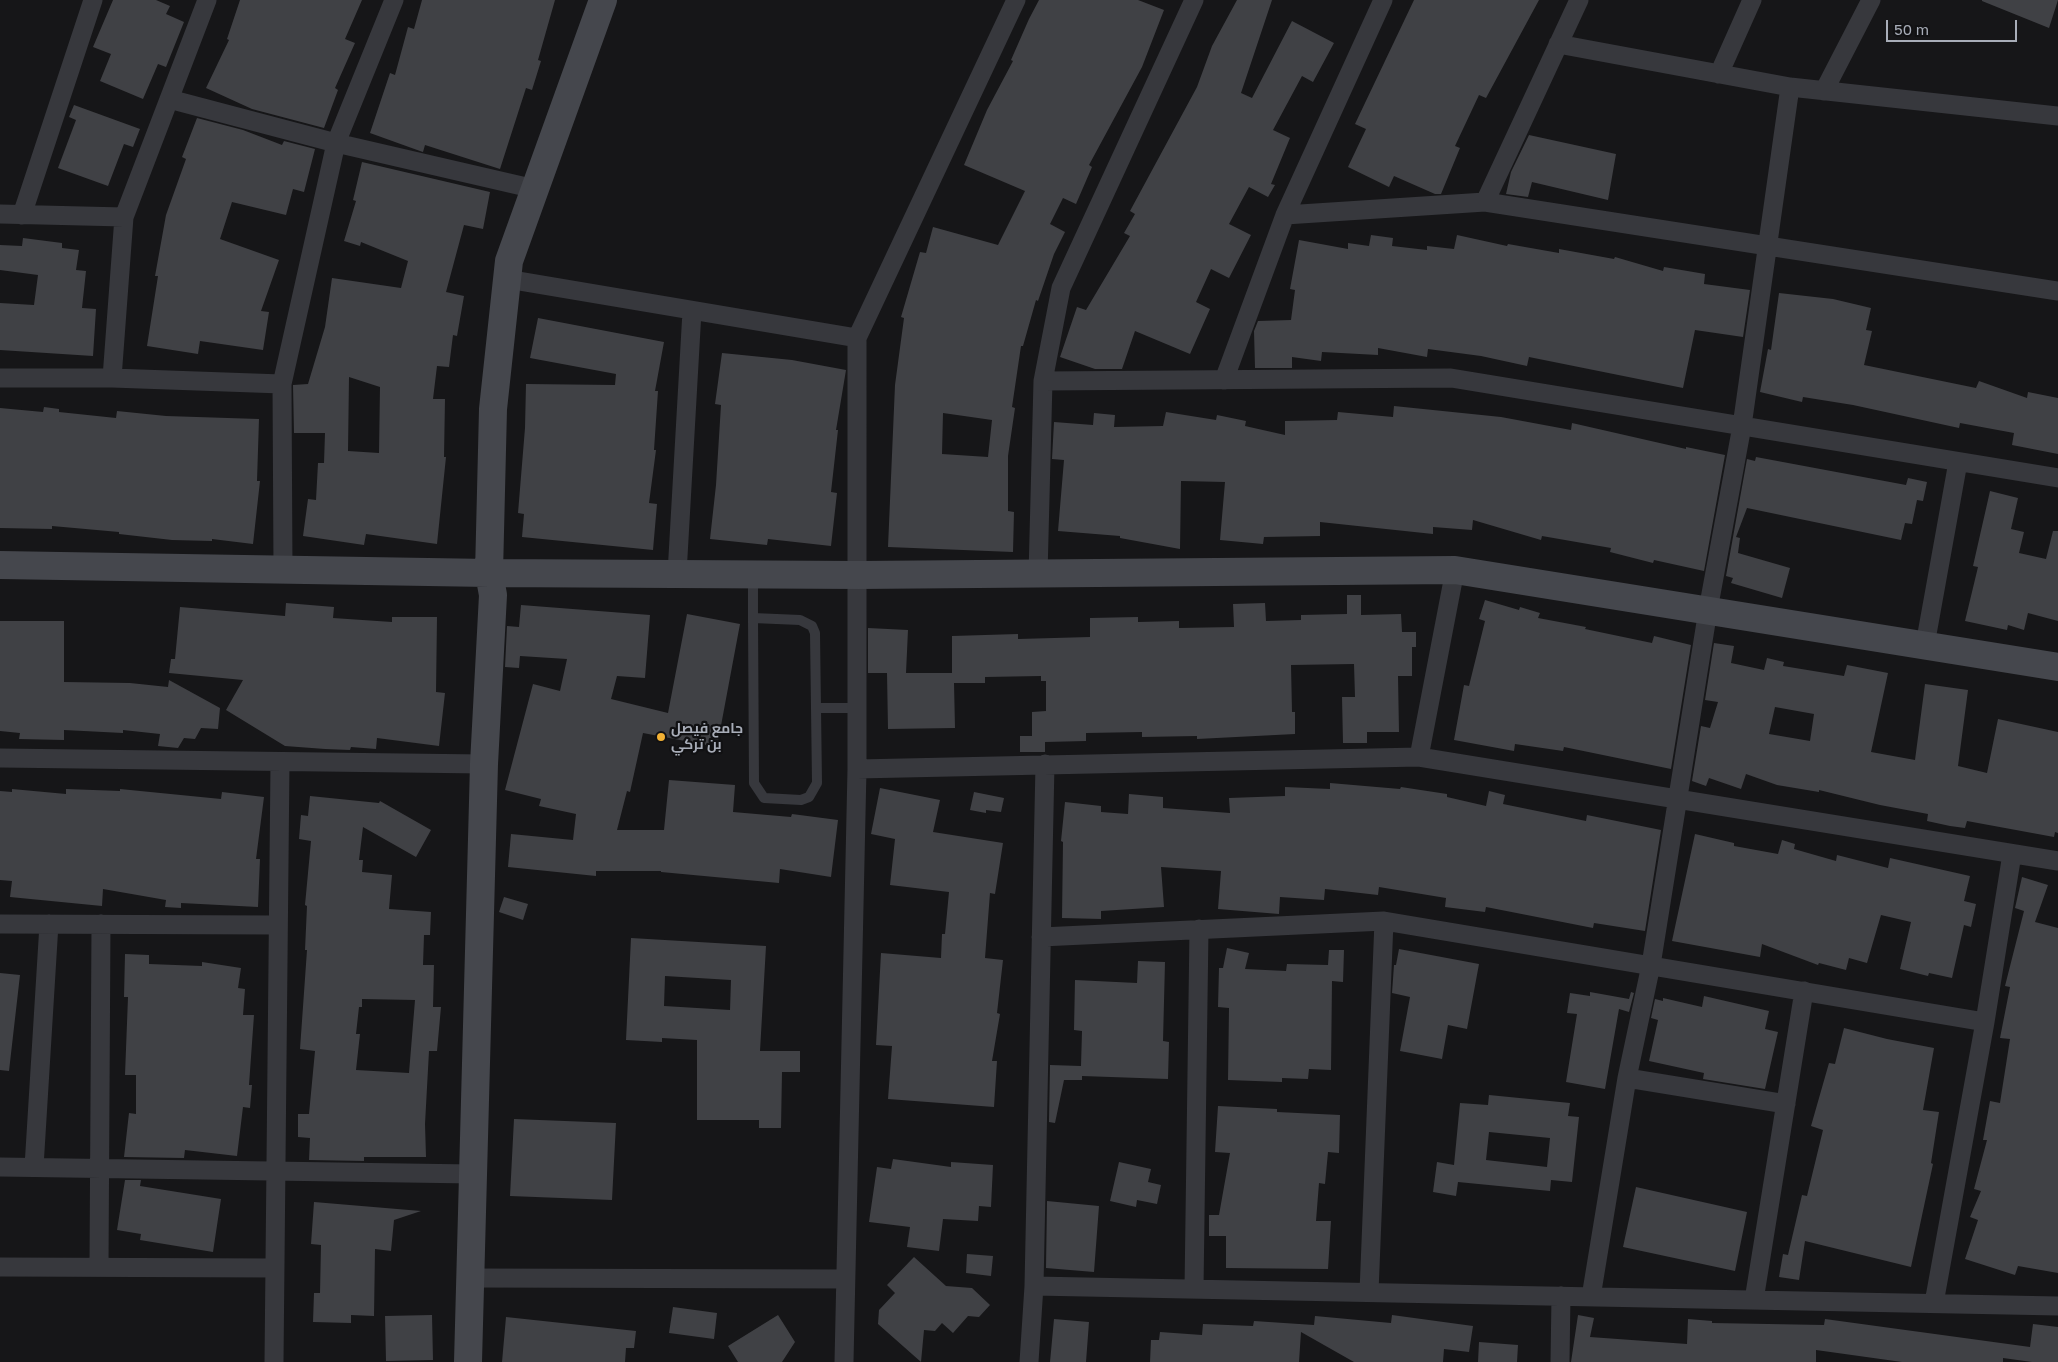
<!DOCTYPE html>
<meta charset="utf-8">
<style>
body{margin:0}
#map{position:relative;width:2058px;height:1362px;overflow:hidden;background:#161618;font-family:"Golos Text",sans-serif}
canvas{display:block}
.scale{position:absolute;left:1886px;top:20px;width:131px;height:22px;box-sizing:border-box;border:2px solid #a8adb8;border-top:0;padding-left:6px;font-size:15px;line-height:18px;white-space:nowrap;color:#a8adb8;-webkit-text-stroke:4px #111113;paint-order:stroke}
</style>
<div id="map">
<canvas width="2058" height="1362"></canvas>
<div class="scale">50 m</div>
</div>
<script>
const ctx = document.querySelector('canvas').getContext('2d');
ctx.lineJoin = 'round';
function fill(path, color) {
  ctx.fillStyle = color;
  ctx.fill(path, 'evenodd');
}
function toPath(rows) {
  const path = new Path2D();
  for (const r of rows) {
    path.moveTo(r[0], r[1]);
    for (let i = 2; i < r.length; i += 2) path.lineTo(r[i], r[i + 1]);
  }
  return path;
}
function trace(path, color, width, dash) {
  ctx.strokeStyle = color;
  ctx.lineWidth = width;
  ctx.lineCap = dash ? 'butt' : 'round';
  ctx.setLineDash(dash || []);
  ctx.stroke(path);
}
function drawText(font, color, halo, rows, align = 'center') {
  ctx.font = font + ' "Golos Text",Cairo,sans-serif';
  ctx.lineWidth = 4.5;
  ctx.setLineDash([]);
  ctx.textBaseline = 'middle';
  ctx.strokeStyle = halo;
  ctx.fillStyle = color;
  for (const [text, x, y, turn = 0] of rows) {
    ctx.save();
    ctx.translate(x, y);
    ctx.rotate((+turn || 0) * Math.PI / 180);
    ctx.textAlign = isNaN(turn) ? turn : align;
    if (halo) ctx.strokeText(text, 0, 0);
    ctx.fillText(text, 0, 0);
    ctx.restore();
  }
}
fill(toPath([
 [113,0,156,0,170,6,166,14,184,22,166,67,158,64,143,99,100,81,111,54,93,47],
 [240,0,362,0,345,39,355,43,335,88,338,90,324,128,252,109,206,88,229,40,227,39],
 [422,0,555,0,538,60,541,61,532,90,526,88,500,169,425,145,423,152,420,151,370,133,390,73,395,75,408,27,414,29],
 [1039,0,1138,0,1164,10,1142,67,1089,165,1092,167,1076,204,1063,198,1050,224,1065,232,1054,254,1038,301,1036,300,1023,346,1021,346,1012,407,1015,408,1008,456,1008,511,1014,512,1013,552,888,547,895,385,904,318,901,317,920,252,926,253,933,227,998,245,1025,191,964,165,987,110,1013,61,1011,60,1029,19],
 [943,413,992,420,988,457,942,454],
 [1237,0,1272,0,1241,93,1252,98,1292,21,1334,43,1313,82,1302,76,1273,130,1290,138,1271,184,1275,185,1268,197,1249,187,1229,224,1251,235,1229,278,1211,269,1196,302,1210,309,1190,354,1135,331,1122,369,1095,369,1060,357,1077,307,1086,310,1130,236,1124,233,1135,214,1130,211,1197,87,1212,46],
 [1414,0,1539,0,1486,98,1479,95,1455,146,1460,148,1441,194,1435,194,1394,176,1389,187,1348,167,1366,129,1355,124],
 [2058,0,2049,28,1982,1,1982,0],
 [74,105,140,129,133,147,124,144,108,186,58,168,76,120,69,117],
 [197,118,243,130,282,145,284,141,315,149,304,192,293,189,286,215,232,202,220,239,279,260,261,311,269,312,263,350,200,341,198,354,147,346,158,276,155,276,166,215,186,159,182,157],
 [1529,135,1616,154,1608,200,1532,182,1528,197,1506,194,1511,172],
 [362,162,490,192,483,229,464,225,446,292,464,296,457,336,453,335,449,367,437,366,433,399,445,399,444,457,446,457,437,544,366,534,364,545,303,536,308,499,316,500,318,463,324,463,325,433,294,433,293,385,308,384,325,327,332,278,401,288,408,261,361,242,360,246,344,241,356,201,353,200],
 [349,377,380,387,379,453,348,451],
 [1371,235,1393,238,1392,246,1427,250,1427,246,1454,249,1457,235,1507,246,1508,244,1559,253,1559,249,1614,259,1615,257,1663,271,1664,267,1705,274,1704,284,1750,290,1743,337,1695,330,1683,388,1529,357,1527,366,1481,356,1428,349,1427,357,1378,348,1378,355,1322,352,1321,361,1292,357,1292,368,1255,368,1254,331,1258,321,1291,320,1295,290,1290,289,1299,240,1348,249,1348,243,1369,246],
 [23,238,62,243,62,248,79,250,76,270,86,271,82,308,96,309,93,356,0,350,0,303,34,305,38,275,0,270,0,245,22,246],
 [1779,293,1833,299,1871,308,1866,330,1872,331,1864,365,1976,388,1979,381,2027,398,2028,392,2058,398,2058,454,2012,445,2014,433,1960,423,1959,428,1853,405,1803,397,1802,402,1760,392,1768,349,1771,350],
 [538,318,664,342,655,391,658,391,654,450,656,450,649,503,657,504,653,550,522,537,524,514,518,513,525,428,526,384,615,385,616,374,530,358],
 [722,353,792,360,846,370,836,430,838,430,831,492,837,493,831,546,768,539,767,545,710,539,716,485,721,405,715,404],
 [1394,406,1501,417,1571,430,1572,423,1686,449,1686,447,1725,455,1704,571,1654,560,1653,563,1610,552,1611,548,1542,536,1541,540,1473,520,1472,530,1433,527,1433,534,1320,522,1320,536,1264,537,1263,544,1220,540,1225,482,1181,481,1180,549,1120,538,1120,536,1058,531,1064,460,1052,459,1054,422,1093,425,1094,413,1115,415,1114,427,1163,426,1166,412,1216,420,1217,415,1246,421,1245,426,1285,435,1285,421,1337,420,1338,412,1393,417],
 [44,407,59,409,59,412,116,418,117,411,166,416,259,419,257,481,260,481,253,544,212,539,212,541,172,540,119,534,119,532,52,526,52,529,0,528,0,408,43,412],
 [1756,457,1906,485,1908,478,1927,482,1923,501,1917,500,1912,524,1905,523,1901,540,1747,508,1736,537,1740,538,1738,553,1790,568,1782,598,1731,583,1733,578,1726,576,1747,459,1755,461],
 [1990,491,2018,498,2011,529,2024,532,2019,553,2046,559,2053,531,2058,531,2058,621,2028,613,2024,630,2008,625,2007,630,1965,621,1978,567,1973,566],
 [1347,595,1361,595,1361,615,1401,614,1402,632,1416,632,1416,647,1412,647,1412,676,1398,676,1399,732,1367,732,1367,743,1343,743,1342,697,1355,697,1354,664,1291,665,1292,712,1295,712,1295,734,1197,739,1197,736,1142,737,1142,732,1086,733,1086,741,1045,742,1045,752,1020,752,1020,736,1032,736,1032,712,1046,711,1046,681,1041,681,1041,676,985,677,985,683,954,683,955,728,888,729,887,673,868,673,868,628,908,630,906,673,952,673,952,636,1018,634,1018,639,1090,637,1090,618,1138,617,1138,622,1179,621,1179,628,1234,627,1233,604,1265,603,1266,621,1301,620,1301,615,1347,614],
 [1485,600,1519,610,1520,607,1540,613,1538,618,1586,627,1585,629,1652,643,1654,636,1691,645,1671,769,1564,747,1563,751,1515,744,1514,751,1454,740,1464,685,1469,686,1485,621,1479,619],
 [286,603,334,607,333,618,392,622,392,617,437,617,436,692,445,693,439,746,377,738,376,749,351,747,350,750,325,749,285,746,226,710,243,680,169,673,171,659,175,659,180,607,285,616],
 [521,605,650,615,645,678,617,676,611,699,668,713,687,614,740,624,717,747,643,733,630,792,627,791,617,830,664,830,669,780,735,785,733,812,791,817,792,814,838,820,831,877,780,869,779,883,661,872,661,871,596,871,596,876,508,867,511,834,573,840,576,814,539,806,541,799,505,790,533,684,560,691,567,659,520,656,519,668,505,667,507,626,519,627],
 [0,621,64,621,64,682,130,683,168,687,169,680,220,708,218,729,201,728,195,739,184,738,178,748,158,746,160,734,123,730,123,733,64,730,64,740,19,739,20,733,0,731],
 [1714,643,1734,646,1731,663,1764,670,1767,658,1784,662,1783,666,1844,676,1847,665,1888,673,1871,752,1915,760,1925,684,1968,690,1958,766,1987,773,1998,719,2058,732,2058,833,2055,832,2054,837,1967,821,1965,828,1950,826,1927,821,1928,814,1880,805,1819,790,1819,792,1777,785,1746,774,1741,789,1709,778,1706,786,1692,781,1701,726,1710,728,1718,702,1705,700],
 [1775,707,1814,714,1810,741,1769,734],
 [1330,783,1400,789,1401,787,1447,794,1447,797,1486,806,1489,791,1505,795,1503,804,1586,821,1587,815,1661,830,1645,931,1594,923,1593,928,1486,907,1485,912,1445,907,1446,898,1379,887,1378,895,1325,889,1324,900,1280,897,1279,914,1218,909,1221,871,1161,867,1164,907,1101,911,1101,919,1062,918,1063,842,1061,841,1065,802,1101,806,1101,812,1128,814,1129,794,1163,797,1163,808,1230,813,1229,798,1285,796,1285,787,1330,789],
 [880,788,940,800,933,832,1003,843,995,894,990,893,985,958,1003,960,997,1013,1000,1014,992,1061,997,1061,994,1107,888,1099,892,1046,876,1045,881,953,941,958,942,934,945,934,949,892,890,885,895,839,871,834],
 [12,789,66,794,66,789,120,791,120,789,221,799,222,792,264,797,256,859,260,859,258,907,181,903,181,908,165,907,166,900,103,889,102,906,10,897,12,881,0,880,0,791,12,792],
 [974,792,1004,798,1001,812,986,810,986,813,970,810],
 [310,796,379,803,380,801,431,830,416,857,363,827,359,860,363,860,362,872,392,875,389,909,431,912,430,935,424,935,423,965,434,965,433,1007,441,1007,437,1051,429,1051,425,1124,426,1157,364,1157,364,1161,309,1160,310,1138,298,1137,298,1114,309,1114,315,1051,300,1049,307,950,305,950,307,906,305,905,311,841,299,839,301,815,308,816],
 [362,999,415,1000,409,1073,356,1070,360,1034,356,1034,359,1007,362,1007],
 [1695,834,1734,843,1734,846,1778,854,1782,840,1795,844,1794,849,1836,861,1837,855,1888,868,1890,858,1970,876,1964,901,1976,904,1971,927,1964,925,1952,978,1929,973,1928,976,1900,969,1911,922,1881,915,1867,963,1849,958,1846,970,1819,963,1818,965,1762,944,1760,957,1672,941],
 [2022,877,2048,885,2035,922,2058,928,2058,1273,2018,1266,2015,1275,1965,1259,1978,1220,1970,1217,1981,1191,1974,1189,1987,1140,1983,1140,1990,1101,2000,1103,2010,1039,2000,1038,2010,987,2005,986,2024,911,2015,908],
 [504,897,528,904,523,920,499,912],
 [631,938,766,946,760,1051,800,1051,800,1072,782,1072,781,1128,759,1128,759,1120,697,1120,697,1040,662,1038,662,1042,626,1040],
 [665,976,731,980,730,1010,664,1006],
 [1227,948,1249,953,1245,969,1286,971,1287,964,1328,965,1329,950,1344,950,1343,982,1332,981,1331,1070,1309,1069,1308,1079,1282,1078,1282,1082,1228,1080,1229,1008,1218,1007,1219,968,1223,968],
 [1399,949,1479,964,1467,1029,1448,1025,1442,1059,1400,1051,1410,997,1392,993,1394,965,1396,965],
 [125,954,149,955,149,964,202,966,202,962,241,968,238,988,245,989,243,1015,254,1015,249,1085,252,1085,250,1108,243,1107,237,1156,185,1150,184,1158,124,1157,129,1113,136,1114,136,1075,125,1075,128,997,124,997],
 [1138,961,1165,962,1163,1041,1169,1042,1168,1079,1082,1076,1082,1080,1064,1080,1055,1123,1049,1122,1050,1065,1081,1066,1082,1031,1074,1030,1075,980,1137,983],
 [0,973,20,975,9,1071,0,1070],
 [1590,992,1629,999,1631,992,1634,993,1629,1012,1619,1009,1605,1089,1566,1082,1577,1014,1567,1013,1570,993,1590,996],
 [1704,996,1769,1011,1765,1029,1778,1032,1765,1089,1703,1079,1704,1073,1649,1061,1658,1020,1651,1018,1655,999,1663,1001,1663,998,1702,1007],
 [1844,1028,1887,1039,1934,1048,1923,1110,1939,1112,1931,1163,1933,1164,1911,1267,1805,1241,1799,1280,1779,1277,1783,1254,1788,1255,1802,1195,1807,1196,1823,1130,1811,1126,1829,1063,1835,1064],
 [1489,1095,1570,1103,1568,1116,1579,1117,1572,1182,1551,1180,1550,1191,1458,1182,1456,1196,1433,1192,1437,1162,1454,1165,1460,1103,1488,1105],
 [1489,1132,1550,1138,1547,1167,1486,1160],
 [1218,1106,1277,1109,1277,1112,1340,1115,1339,1153,1328,1152,1325,1184,1319,1183,1316,1221,1331,1221,1328,1269,1226,1268,1226,1236,1209,1236,1209,1215,1219,1215,1230,1153,1215,1152],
 [514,1119,616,1123,612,1200,510,1196],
 [893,1159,951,1167,951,1162,993,1165,991,1207,979,1206,978,1221,943,1219,939,1251,907,1247,910,1227,869,1222,877,1167,891,1169],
 [1119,1162,1151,1169,1148,1182,1161,1185,1157,1204,1137,1200,1136,1207,1110,1201],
 [125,1180,141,1180,140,1186,221,1199,213,1252,140,1240,141,1234,117,1230],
 [1636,1187,1747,1212,1735,1271,1623,1247],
 [1047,1201,1099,1206,1094,1272,1046,1268],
 [314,1202,421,1211,394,1220,391,1251,375,1249,374,1316,351,1315,351,1323,313,1322,314,1293,320,1293,321,1245,311,1244],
 [967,1254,993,1256,991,1276,966,1273],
 [914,1257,946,1286,972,1288,990,1305,979,1317,968,1316,953,1333,942,1323,935,1331,924,1330,921,1362,878,1324,879,1310,895,1293,887,1285],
 [673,1307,717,1313,714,1339,669,1333],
 [432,1315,433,1360,386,1361,385,1316],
 [778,1315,795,1342,782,1362,738,1362,728,1346],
 [1392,1315,1473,1326,1469,1352,1444,1349,1443,1362,1354,1362,1301,1332,1299,1362,1150,1362,1151,1340,1159,1340,1160,1332,1202,1335,1203,1324,1253,1326,1254,1321,1314,1325,1315,1316,1391,1323],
 [1578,1315,1594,1318,1590,1337,1687,1344,1688,1319,1712,1321,1712,1323,1824,1325,1825,1319,2030,1347,2033,1324,2058,1327,2058,1362,2032,1362,2003,1358,2003,1362,1902,1362,1816,1350,1816,1362,1571,1362],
 [506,1317,636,1331,634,1348,626,1348,625,1362,502,1362],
 [1054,1319,1089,1322,1086,1362,1050,1362],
 [1479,1342,1518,1345,1517,1362,1478,1362]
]), '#404145');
trace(toPath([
 [753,618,800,620,812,626,815,633,817,783,809,797,801,800,764,798,754,783,753,618,753,575],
 [816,708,857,708]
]), '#37383d', 10);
trace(toPath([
 [1558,44,1790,87,2058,116],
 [1719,74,1752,0],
 [1824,91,1871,0],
 [169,99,336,143,535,189],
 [1485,202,1579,0],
 [0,214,124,217],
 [22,215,93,0],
 [1285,215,1485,202,2058,291],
 [507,279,857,338],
 [0,378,112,378,282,384],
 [112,378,124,217,207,0],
 [1224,380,1285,215,1383,0],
 [1043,381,1451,378,2058,478],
 [283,570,282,384,336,143,394,0],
 [677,574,692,311],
 [1038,575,1043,381,1061,288,1194,0],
 [1925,645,1958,462],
 [1419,757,1455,570],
 [0,758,484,764],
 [857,769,1419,757,2058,861],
 [0,924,278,925],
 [1041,937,1384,921,1985,1022],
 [1786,1104,1627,1078,1651,965,1708,610,1742,426,1790,87],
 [0,1167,473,1174],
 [34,1167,49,924],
 [99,1266,101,924],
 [0,1267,275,1268],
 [470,1278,845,1279],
 [1034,1286,2058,1306],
 [1194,1289,1199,929],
 [1369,1292,1384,921],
 [1591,1297,1627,1078],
 [1754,1300,1804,991],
 [1934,1303,1985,1022,2012,854],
 [274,1362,280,762],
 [844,1362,857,769,857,338,1016,0],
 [1029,1362,1034,1286,1045,764],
 [1560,1362,1561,1296]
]), '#37383d', 19);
trace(toPath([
 [0,565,489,573,859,575,1455,570,2058,667],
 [468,1362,484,764,493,595,489,573,493,409,509,261,603,0]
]), '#45474d', 28);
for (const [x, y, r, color] of [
 [661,737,5,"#f2b134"]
]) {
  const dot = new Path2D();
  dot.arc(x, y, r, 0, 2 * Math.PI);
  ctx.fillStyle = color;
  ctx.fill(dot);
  trace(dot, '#111113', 2);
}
drawText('bold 14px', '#a8adb8', '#111113', [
 ["جامع فيصل",671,729],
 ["بن تركي",671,745]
], 'left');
</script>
